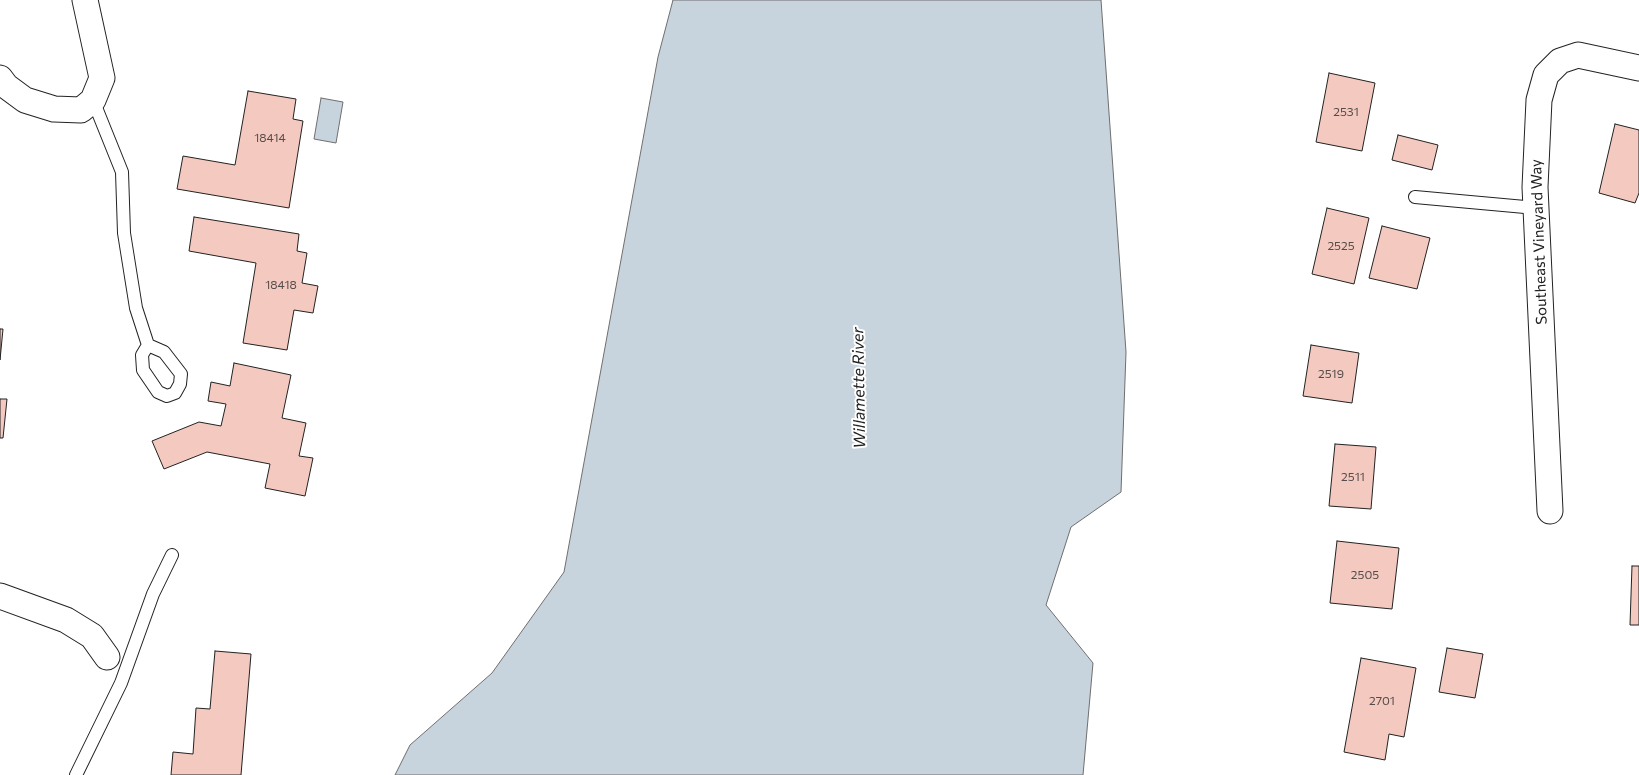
<!DOCTYPE html>
<style>
body{margin:0}
canvas{display:block;background:#fff}
</style>
<canvas width="1639" height="775"></canvas>
<script>
const ctx = document.querySelector('canvas').getContext('2d');
ctx.lineJoin = 'round';
function fill(path, color) {
  ctx.fillStyle = color;
  ctx.fill(path, 'evenodd');
}
function toPath(rows) {
  const path = new Path2D();
  for (const r of rows) {
    path.moveTo(r[0], r[1]);
    for (let i = 2; i < r.length; i += 2) path.lineTo(r[i], r[i + 1]);
  }
  return path;
}
function trace(path, color, width, dash) {
  ctx.strokeStyle = color;
  ctx.lineWidth = width;
  ctx.lineCap = dash ? 'butt' : 'round';
  ctx.setLineDash(dash || []);
  ctx.stroke(path);
}
function drawText(font, color, halo, rows, align = 'center') {
  ctx.font = font + ' Commissioner,sans-serif';
  ctx.lineWidth = 4;
  ctx.setLineDash([]);
  ctx.textBaseline = 'middle';
  ctx.strokeStyle = halo;
  ctx.fillStyle = color;
  for (const [text, x, y, turn = 0] of rows) {
    ctx.save();
    ctx.translate(x, y);
    ctx.rotate((+turn || 0) * Math.PI / 180);
    ctx.textAlign = isNaN(turn) ? turn : align;
    if (halo) ctx.strokeText(text, 0, 0);
    ctx.fillText(text, 0, 0);
    ctx.restore();
  }
}
const water = toPath([
 [673,0,1101,0,1126,352,1121,492,1071,527,1046,605,1093,663,1083,775,395,775,410,745,492,673,564,572,658,57,673,0],
 [321,98,343,102,336,143,314,139,321,98]
]);
fill(water, '#c7d3dd');
trace(water, '#6f6f6f', 1);
const building = toPath([
 [1329,73,1375,83,1362,151,1316,142,1329,73],
 [248,91,296,99,293,119,303,121,289,208,177,189,183,156,235,165,248,91],
 [1615,124,1639,130,1639,193,1635,203,1599,193,1615,124],
 [1398,135,1438,145,1432,170,1392,160,1398,135],
 [1327,208,1369,218,1354,284,1312,274,1327,208],
 [194,217,299,234,297,251,307,253,302,283,318,286,313,313,294,310,287,350,243,343,256,263,189,251,194,217],
 [1382,226,1430,238,1417,289,1369,278,1382,226],
 [0,329,3,329,0,360,0,329],
 [1311,345,1359,353,1352,403,1303,396,1311,345],
 [234,363,291,375,282,418,306,423,299,456,313,458,305,496,265,488,270,464,207,452,164,469,152,441,199,422,221,426,226,404,208,401,211,382,230,386,234,363],
 [0,399,7,399,3,438,0,438,0,399],
 [1335,444,1376,447,1371,509,1329,506,1335,444],
 [1337,541,1399,548,1392,609,1330,603,1337,541],
 [1632,566,1639,566,1639,625,1630,625,1632,566],
 [1447,648,1483,654,1475,698,1439,692,1447,648],
 [215,651,251,654,241,775,171,775,173,752,193,754,196,708,210,709,215,651],
 [1361,658,1416,668,1404,737,1389,734,1385,760,1344,752,1361,658]
]);
fill(building, '#f3c9c0');
trace(building, '#222', 1);
const service = toPath([
 [93,100,122,172,124,233,136,308,148,345,164,352,181,374,180,384,175,393,167,396,158,392,143,370,142,355,148,345],
 [1415,197,1536,208],
 [76,775,121,683,153,594,172,555]
]);
const minor = toPath([
 [0,78,6,86,25,100,54,109,81,110,93,100,102,78,85,0],
 [1550,511,1535,187,1539,100,1546,75,1560,61,1578,55,1639,68],
 [0,596,66,620,92,636,107,657]
]);
trace(service, '#222', 14);
trace(minor, '#222', 27);
trace(service, '#fff', 12);
trace(minor, '#fff', 25);
drawText('12px', '#564c4a', null, [
 ["2531",1346,112],
 ["18414",270,138],
 ["2525",1341,246],
 ["18418",281,285],
 ["2519",1331,374],
 ["2511",1353,477],
 ["2505",1365,575],
 ["2701",1382,701]
]);
drawText('15px', '#222', '#fff', [
 ["Southeast Vineyard Way",1539,242,-92]
]);
drawText('italic 16px', '#222', '#fff', [
 ["Willamette River",859,388,-91]
]);
</script>
